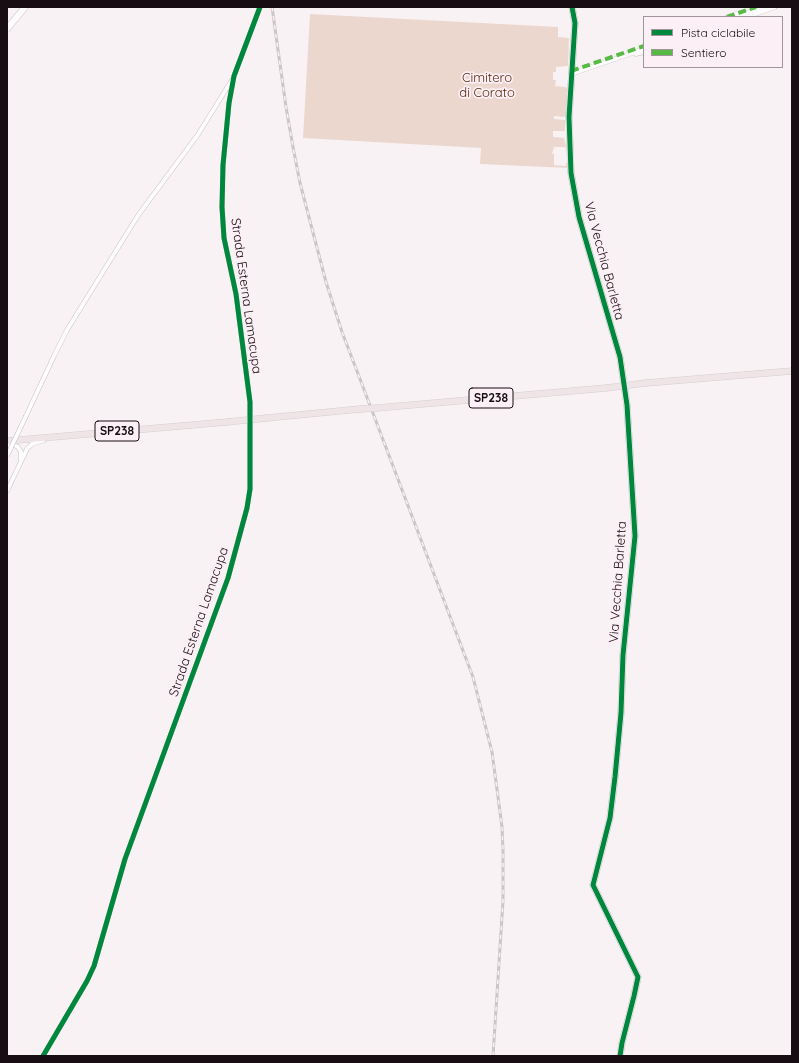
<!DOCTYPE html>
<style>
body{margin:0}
#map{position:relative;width:799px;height:1063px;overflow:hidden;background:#f9f2f5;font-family:Quicksand,sans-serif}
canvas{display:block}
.frame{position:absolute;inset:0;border:8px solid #170d12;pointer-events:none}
.legend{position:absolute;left:643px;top:16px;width:140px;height:52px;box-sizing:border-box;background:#fceff5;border:1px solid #a0959a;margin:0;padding:5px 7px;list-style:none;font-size:12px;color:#170d12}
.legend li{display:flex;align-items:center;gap:8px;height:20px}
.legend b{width:20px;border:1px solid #a0959a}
</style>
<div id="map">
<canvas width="799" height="1063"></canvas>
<div class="frame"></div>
<ul class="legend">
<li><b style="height:5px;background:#00873e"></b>Pista ciclabile</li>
<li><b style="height:5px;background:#58b947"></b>Sentiero</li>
</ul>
</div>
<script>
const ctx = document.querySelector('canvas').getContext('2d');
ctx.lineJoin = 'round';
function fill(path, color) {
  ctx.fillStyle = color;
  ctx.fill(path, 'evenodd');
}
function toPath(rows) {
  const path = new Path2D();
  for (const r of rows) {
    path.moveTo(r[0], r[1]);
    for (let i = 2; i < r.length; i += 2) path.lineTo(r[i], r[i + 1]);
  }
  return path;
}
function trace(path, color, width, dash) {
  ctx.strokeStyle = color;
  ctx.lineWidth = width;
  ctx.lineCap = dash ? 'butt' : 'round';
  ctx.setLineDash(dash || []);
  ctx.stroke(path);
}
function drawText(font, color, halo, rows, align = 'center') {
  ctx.font = font + ' Quicksand,sans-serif';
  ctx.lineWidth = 3.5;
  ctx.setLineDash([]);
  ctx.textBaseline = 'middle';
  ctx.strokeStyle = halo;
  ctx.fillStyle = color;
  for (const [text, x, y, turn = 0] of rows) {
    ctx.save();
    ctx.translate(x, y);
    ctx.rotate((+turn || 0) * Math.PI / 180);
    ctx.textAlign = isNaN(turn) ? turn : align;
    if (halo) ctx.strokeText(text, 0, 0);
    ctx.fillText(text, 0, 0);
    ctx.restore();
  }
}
fill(toPath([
 [310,14,558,27,558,37,569,38,568,66,556,67,556,72,553,72,553,80,556,80,555,86,566,87,567,89,566,115,564,117,554,116,554,119,565,120,565,130,564,131,553,131,553,137,564,138,567,150,565,147,554,147,552,154,554,154,554,165,566,166,566,163,568,163,569,168,480,164,481,148,303,138]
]), '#ecd7cf');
const street = toPath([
 [727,17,739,13],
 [735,17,764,7],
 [746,17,775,7],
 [636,54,644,52],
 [571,74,644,49],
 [26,416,54,356,67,330,124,238,139,214,197,136,232,80],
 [7,446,14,445,18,447,21,452,21,460],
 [7,491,27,449,32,444,44,440],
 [43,1056,87,981,94,966,125,859,228,578,247,508,250,489,250,402,236,294,224,238,222,207,223,165,229,103,234,76,260,7]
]);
const secondary = toPath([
 [572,7,575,23,569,117,571,173,579,217,620,357,627,405,635,536,623,655,621,713,615,777,610,818,593,885,638,977,634,996,622,1043,620,1056],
 [7,29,25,7]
]);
const primary = toPath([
 [646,383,792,371],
 [377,408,606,388],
 [267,418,360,409],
 [7,441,227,422]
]);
trace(street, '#c8bec3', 5);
trace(secondary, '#c8bec3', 7);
trace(primary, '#d3cfd0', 7);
trace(street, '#fefdfe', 4);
trace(secondary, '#fefdfe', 6);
trace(primary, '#efe5e7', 6);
const rail = toPath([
 [272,7,286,107,293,147,300,183,326,282,342,332,360,379,473,677,492,752,502,827,503,850,503,901,493,1056]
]);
trace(rail, '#c9c6c7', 3);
trace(rail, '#fceff5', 1.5, [4.5]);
const streetBridge = toPath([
 [7,456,26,416]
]);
const primaryBridge = toPath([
 [606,388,646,383],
 [360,409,377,408],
 [227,422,267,418]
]);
trace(streetBridge, '#c8bec3', 5, []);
trace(primaryBridge, '#d3cfd0', 7, []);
trace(streetBridge, '#fefdfe', 4);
trace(primaryBridge, '#efe5e7', 6);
trace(toPath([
 [727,17,756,7],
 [571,71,644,46]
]), '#58b947', 4, [8, 4]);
trace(toPath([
 [572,7,575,23,569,117,571,173,579,217,620,357,627,405,635,536,623,655,621,713,615,777,610,818,593,885,638,977,634,996,622,1043,620,1056],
 [43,1056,87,981,94,966,125,859,228,578,247,508,250,489,250,402,236,294,224,238,222,207,223,165,229,103,234,76,260,7]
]), '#00873e', 5);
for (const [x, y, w] of [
 [491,398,44],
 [117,431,44]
]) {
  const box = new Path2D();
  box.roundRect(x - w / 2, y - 10, w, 20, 3);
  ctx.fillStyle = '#fceff5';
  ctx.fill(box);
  trace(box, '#170d12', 1);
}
drawText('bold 12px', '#170d12', null, [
 ["SP238",491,398],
 ["SP238",117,431]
]);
drawText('13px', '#58280a', '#fceff5', [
 ["Cimitero",487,78],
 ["di Corato",487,93]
]);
drawText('13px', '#170d12', '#fceff5', [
 ["Via Vecchia Barletta",604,261,75],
 ["Strada Esterna Lamacupa",246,296,82],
 ["Via Vecchia Barletta",618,582,-86],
 ["Strada Esterna Lamacupa",199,622,-71]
]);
</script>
